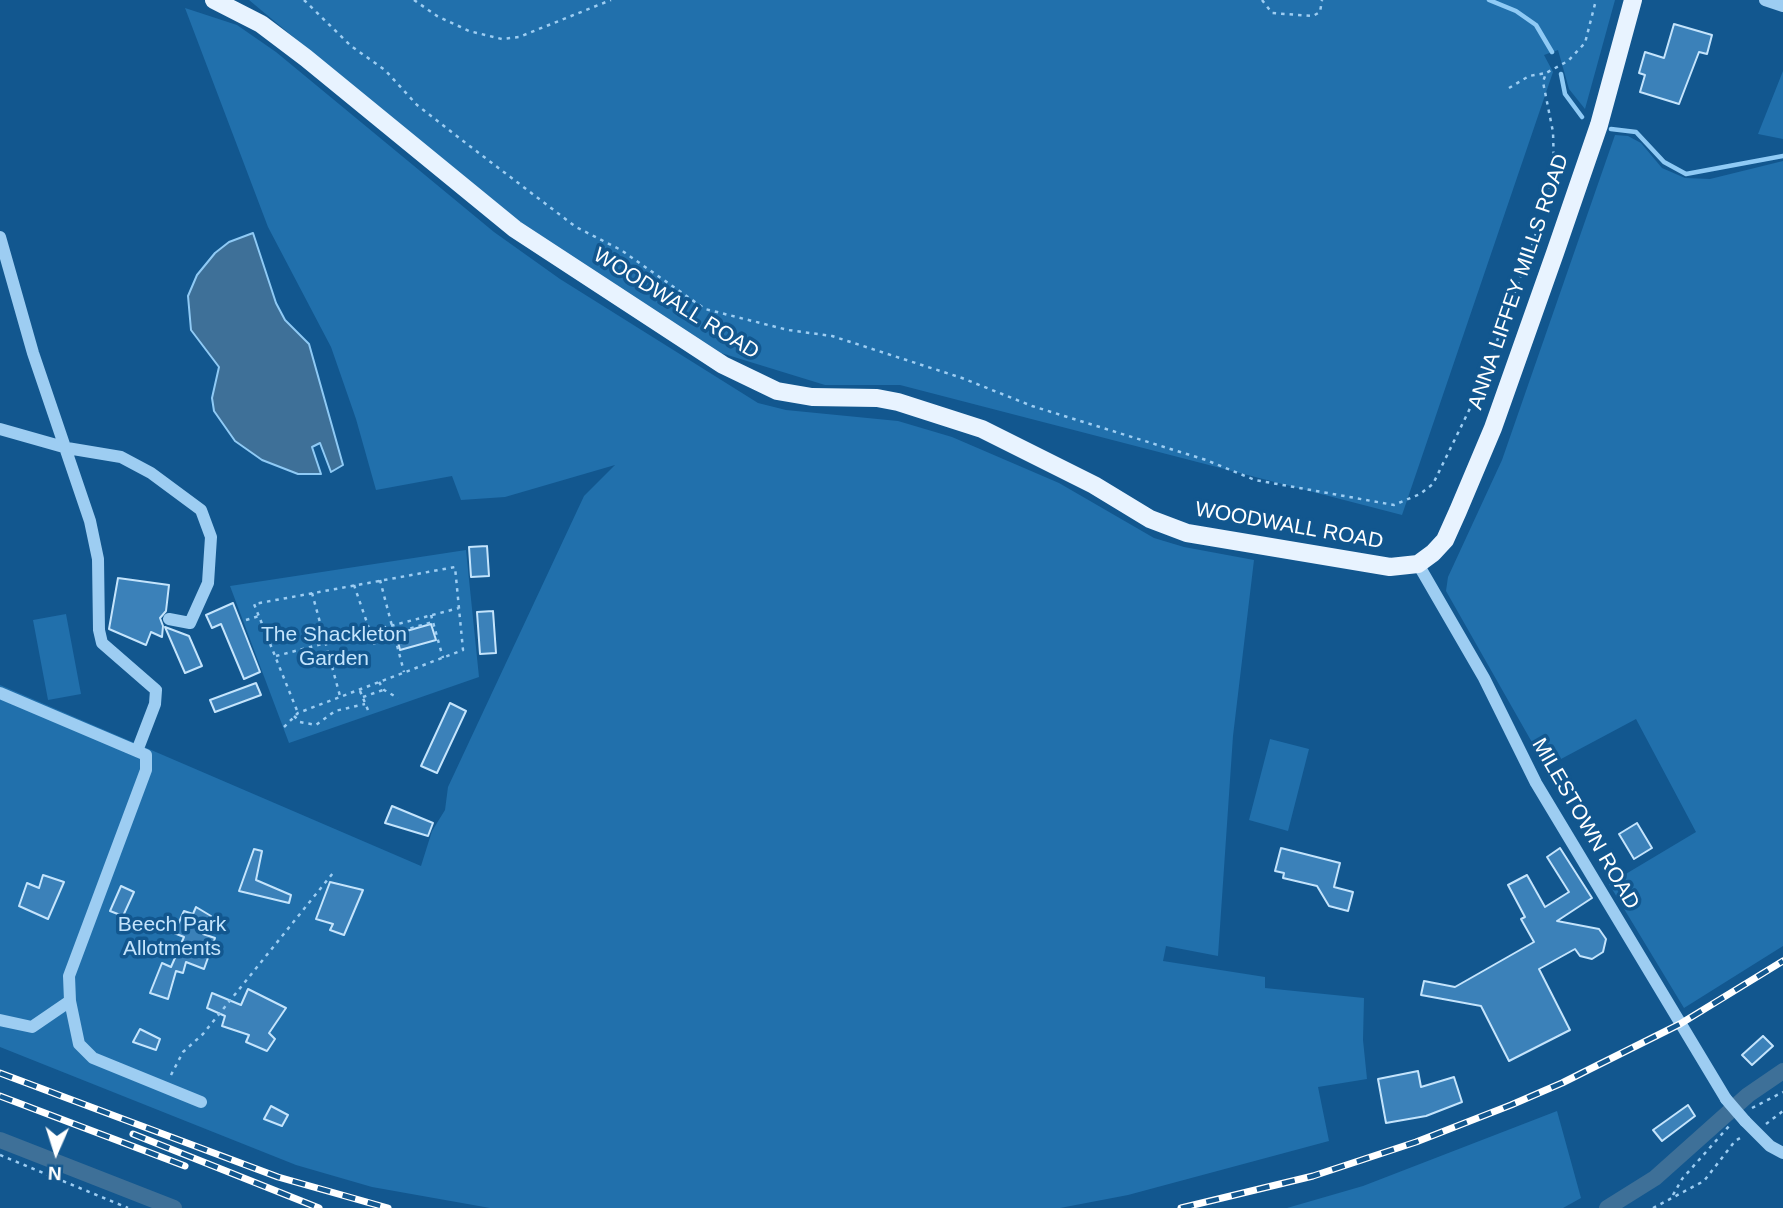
<!DOCTYPE html>
<style>
body{margin:0}
#map{position:relative;width:1783px;height:1208px;overflow:hidden;background:#12578f;font-family:Helvetica,sans-serif}
canvas{display:block}
.north{position:absolute;left:21px;top:1117px;width:70px;height:70px;-webkit-text-stroke:5px #12578f;paint-order:stroke;rotate:183deg;font-size:19px;font-weight:700;line-height:28px;text-align:center;color:#fff}
.north::after{content:'';display:block;margin:auto;width:24px;height:32px;background:#fff;clip-path:polygon(50% 0,100% 100%,50% 72%,0 100%)}
</style>
<div id="map">
<canvas width="1783" height="1208"></canvas>
<div class="north">N</div>
</div>
<script>
const ctx = document.querySelector('canvas').getContext('2d');
ctx.lineJoin = 'round';
function fill(path, color) {
  ctx.fillStyle = color;
  ctx.fill(path, 'evenodd');
}
function toPath(rows) {
  const path = new Path2D();
  for (const r of rows) {
    path.moveTo(r[0], r[1]);
    for (let i = 2; i < r.length; i += 2) path.lineTo(r[i], r[i + 1]);
  }
  return path;
}
function trace(path, color, width, dash) {
  ctx.strokeStyle = color;
  ctx.lineWidth = width;
  ctx.lineCap = dash ? 'butt' : 'round';
  ctx.setLineDash(dash || []);
  ctx.stroke(path);
}
function drawText(font, color, halo, rows, align = 'center') {
  ctx.font = font + ' Helvetica,sans-serif';
  ctx.lineWidth = 7;
  ctx.setLineDash([]);
  ctx.textBaseline = 'middle';
  ctx.strokeStyle = halo;
  ctx.fillStyle = color;
  for (const [text, x, y, turn = 0] of rows) {
    ctx.save();
    ctx.translate(x, y);
    ctx.rotate((+turn || 0) * Math.PI / 180);
    ctx.textAlign = isNaN(turn) ? turn : align;
    if (halo) ctx.strokeText(text, 0, 0);
    ctx.fillText(text, 0, 0);
    ctx.restore();
  }
}
fill(toPath([
 [249,0,1615,0,1585,109,1569,89,1558,50,1544,55,1553,72,1402,515,900,385,825,385,721,353,496,206],
 [185,8,237,25,276,52,494,232,560,279,758,403,786,410,898,421,952,437,1059,483,1154,538,1184,547,1254,560,1233,736,1218,956,1166,946,1163,961,1265,977,1265,988,1364,998,1363,1040,1367,1079,1318,1087,1329,1141,1128,1195,1060,1208,490,1208,372,1187,296,1165,0,1047,0,685,421,866,432,831,445,810,448,787,584,496,615,465,505,497,461,500,452,476,376,490,356,419,331,347,268,227],
 [1783,71,1783,139,1758,134],
 [1615,135,1628,136,1641,143,1662,168,1685,178,1710,179,1783,161,1783,946,1684,1008,1609,884,1696,832,1636,719,1546,767,1446,591,1448,577,1502,460],
 [466,550,479,677,289,743,230,586],
 [66,614,81,694,48,700,33,620],
 [1270,739,1309,749,1288,831,1249,820],
 [1557,1111,1581,1198,1563,1208,1287,1208,1363,1186]
]), '#2170ac');
const water = toPath([
 [253,233,276,303,285,320,309,344,343,465,331,472,320,443,312,447,321,474,298,474,262,460,235,441,214,411,212,398,219,367,191,330,188,296,197,275,215,253,229,242,253,233]
]);
fill(water, '#3e7098');
trace(water, '#8fcaf5', 2);
trace(toPath([
 [1489,0,1516,11,1536,25,1552,52],
 [1561,74,1565,94,1582,117],
 [1611,129,1636,132,1664,162,1686,174,1783,156]
]), '#8fcaf5', 4.5);
trace(toPath([
 [0,1140,174,1208],
 [1607,1208,1655,1178,1748,1095,1783,1071]
]), '#3e7098', 16);
const building = toPath([
 [1674,24,1712,35,1707,54,1699,52,1679,104,1640,92,1645,75,1639,73,1645,52,1664,58,1674,24],
 [487,546,489,576,471,577,469,547,487,546],
 [118,578,169,585,166,611,160,618,163,626,162,637,151,632,146,645,109,629,118,578],
 [233,603,260,672,244,679,221,624,212,628,206,615,233,603],
 [493,611,496,653,480,654,477,612,493,611],
 [431,624,436,640,400,650,396,634,431,624],
 [165,627,189,636,202,666,185,673,165,627],
 [256,683,261,695,215,712,210,700,256,683],
 [450,703,466,711,437,773,421,766,450,703],
 [392,806,433,823,428,836,385,823,392,806],
 [1637,823,1652,848,1634,859,1619,834,1637,823],
 [1281,848,1340,863,1334,887,1353,892,1348,911,1329,906,1317,886,1283,878,1284,873,1275,871,1281,848],
 [1560,848,1592,898,1557,921,1599,929,1606,939,1603,952,1592,959,1580,956,1575,949,1539,969,1570,1030,1509,1061,1481,1006,1421,995,1424,981,1455,987,1534,942,1521,919,1525,917,1508,885,1527,875,1545,907,1569,892,1547,857,1560,848],
 [254,849,262,851,256,880,291,895,289,903,239,891,254,849],
 [43,875,64,882,48,919,19,906,27,883,39,888,43,875],
 [330,882,363,890,344,935,330,930,333,924,316,919,330,882],
 [121,886,134,892,123,916,110,911,121,886],
 [196,907,211,916,203,934,215,938,204,969,186,962,183,973,176,971,168,999,150,993,162,963,171,967,184,937,174,933,184,911,193,914,196,907],
 [248,989,286,1008,269,1033,275,1039,267,1051,246,1042,249,1035,222,1026,225,1016,207,1008,212,993,241,1005,248,989],
 [140,1029,160,1039,156,1050,133,1042,140,1029],
 [1763,1036,1773,1046,1752,1065,1742,1055,1763,1036],
 [1418,1071,1421,1087,1454,1077,1462,1102,1426,1116,1386,1123,1378,1079,1418,1071],
 [1688,1105,1695,1116,1662,1141,1653,1130,1688,1105],
 [271,1106,288,1115,282,1126,264,1119,271,1106]
]);
fill(building, '#3b81b9');
trace(building, '#c4e4fc', 2);
trace(toPath([
 [304,0,351,46,385,70,417,105,467,144,576,227,621,250,705,309,788,330,832,336,962,378,1032,406,1206,460,1255,480,1394,505,1420,494,1433,484,1479,390,1534,240,1554,168,1553,132,1543,82,1546,73,1568,61,1585,43,1596,0],
 [414,0,437,16,469,31,502,39,519,37,611,0],
 [1262,0,1272,13,1313,16,1320,12,1322,0],
 [1509,88,1529,76,1546,73],
 [380,580,404,672],
 [354,585,376,649],
 [312,593,340,696],
 [431,615,443,658],
 [246,620,259,616],
 [394,633,433,622],
 [276,656,459,608],
 [379,682,384,690,398,698],
 [360,691,368,710],
 [363,697,383,690],
 [294,716,300,722,316,725,335,711,365,704],
 [284,727,298,713,463,650,455,567,254,604,298,713],
 [171,1075,183,1052,203,1034,333,873],
 [1752,1108,1783,1092],
 [1766,1124,1783,1111],
 [0,1155,128,1208],
 [1673,1195,1682,1179,1730,1125],
 [1653,1208,1704,1181,1735,1141,1742,1137]
]), '#9dcdf2', 2.5, [3.5, 5]);
trace(toPath([
 [1765,0,1783,6],
 [0,237,33,353,90,521,98,559,99,630,102,643,156,690,155,704,137,751],
 [0,429,67,448,121,457,151,473,201,510,211,537,208,583,190,623,169,619],
 [1418,564,1484,678,1536,783,1726,1099],
 [0,693,146,755,146,770,69,976,70,1001,79,1044,93,1058,201,1102],
 [0,1020,32,1027,70,1001],
 [1745,1121,1770,1146,1783,1153]
]), '#9dcdf2', 12);
trace(toPath([
 [214,0,261,24,306,58,515,229,723,365,777,391,812,397,877,398,898,402,982,429,1094,485,1150,519,1187,533,1390,567,1418,564,1433,553,1445,540,1458,511,1493,428,1555,253,1599,125,1633,0]
]), '#e8f3ff', 18);
const rail = toPath([
 [0,1073,278,1177,388,1208],
 [0,1096,185,1166],
 [133,1134,319,1208],
 [1181,1208,1313,1176,1416,1142,1511,1105,1562,1083,1680,1024,1783,961]
]);
trace(rail, '#fff', 7);
trace(rail, '#12578f', 4.5, [13]);
trace(toPath([
 [1726,1099,1745,1121]
]), '#9dcdf2', 12);
drawText('21px', '#fff', '#12578f', [
 ["ANNA LIFFEY MILLS ROAD",1519,282,-71],
 ["WOODWALL ROAD",676,304,32],
 ["WOODWALL ROAD",1289,526,10],
 ["MILESTOWN ROAD",1585,824,60]
]);
drawText('21px', '#c4e4fc', '#12578f', [
 ["The Shackleton",334,635],
 ["Garden",334,659],
 ["Beech Park",172,925],
 ["Allotments",172,949]
]);
</script>
